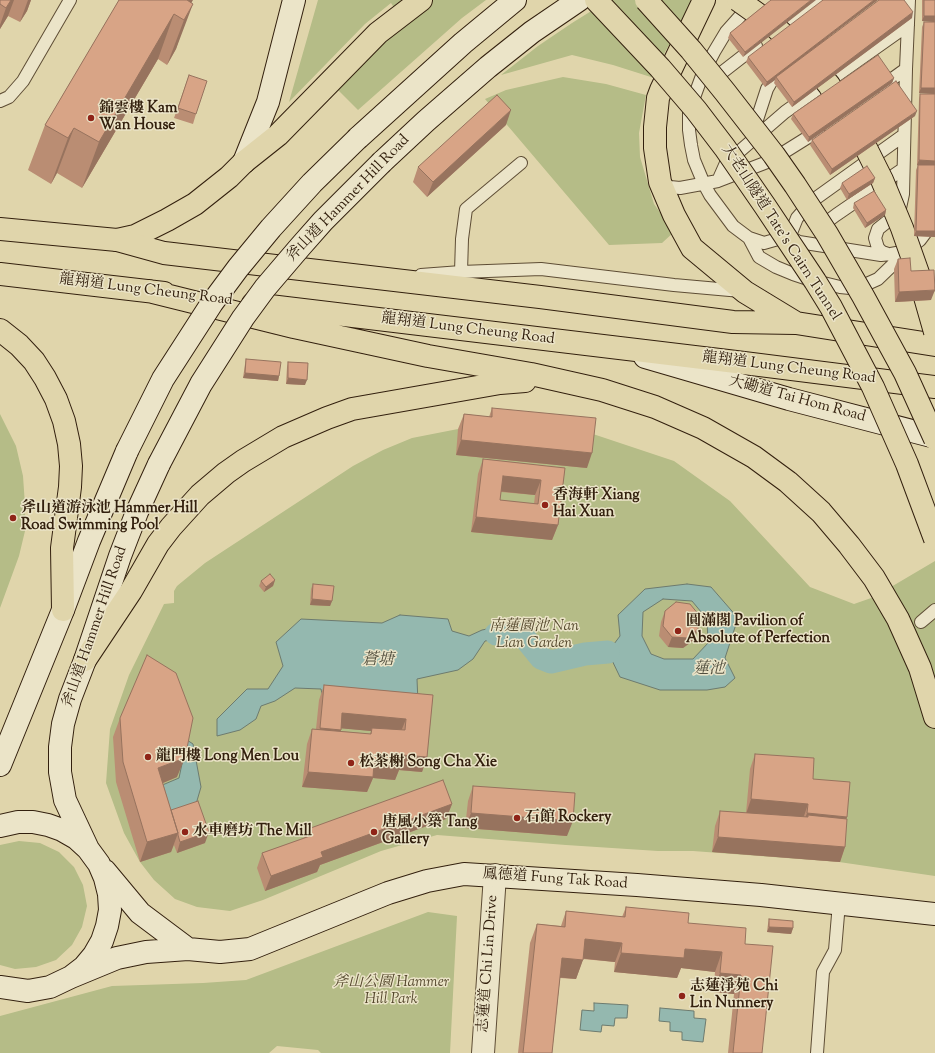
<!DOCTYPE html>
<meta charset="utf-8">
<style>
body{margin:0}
canvas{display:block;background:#e0d5ab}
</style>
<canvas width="935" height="1053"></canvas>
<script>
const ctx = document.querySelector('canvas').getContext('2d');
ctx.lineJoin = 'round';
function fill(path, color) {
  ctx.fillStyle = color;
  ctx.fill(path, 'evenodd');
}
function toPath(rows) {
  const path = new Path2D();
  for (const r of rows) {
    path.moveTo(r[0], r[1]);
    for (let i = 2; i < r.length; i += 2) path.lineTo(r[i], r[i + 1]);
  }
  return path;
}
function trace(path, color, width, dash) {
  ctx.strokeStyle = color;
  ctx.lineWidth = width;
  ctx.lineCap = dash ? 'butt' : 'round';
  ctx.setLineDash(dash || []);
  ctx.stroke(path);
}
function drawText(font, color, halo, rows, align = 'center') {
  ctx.font = font + ' "Sorts Mill Goudy","Noto Serif TC",serif';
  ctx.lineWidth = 3;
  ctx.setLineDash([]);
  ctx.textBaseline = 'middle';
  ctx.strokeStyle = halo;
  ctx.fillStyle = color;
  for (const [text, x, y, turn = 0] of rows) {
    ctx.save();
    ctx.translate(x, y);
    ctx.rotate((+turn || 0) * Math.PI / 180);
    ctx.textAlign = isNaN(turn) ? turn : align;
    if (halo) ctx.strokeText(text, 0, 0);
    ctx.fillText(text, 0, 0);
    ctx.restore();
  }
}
fill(toPath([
 [318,0,486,0,462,18,358,110,336,88,404,23,391,3,365,24,289,102],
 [609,0,698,0,679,28,665,52,654,78,613,65,572,55,501,75,538,46,572,23],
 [563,77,606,84,646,95,639,133,640,157,654,204,674,232,662,243,609,245,485,99,506,90],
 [0,414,16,446,23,476,25,505,25,531,19,556,0,608],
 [458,429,590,433,674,461,730,501,810,587,854,604,874,597,935,561,935,876,839,862,693,851,658,851,566,845,437,835,381,851,263,900,230,911,197,907,175,899,154,880,140,862,124,833,106,783,110,729,129,675,164,604,174,603,174,591,177,586,205,563,353,466,383,450,412,438],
 [19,841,40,843,59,852,74,867,83,885,87,906,82,927,72,945,56,960,36,967,15,969,0,965,0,845],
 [428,912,457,916,450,1053,321,1053,318,1050,277,1046,269,1053,0,1053,0,1016,112,986,203,983,246,980]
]), '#b5bc87');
const water = toPath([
 [687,584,711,587,738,618,725,658,735,678,725,687,707,690,660,690,620,677,608,652,620,636,618,615,645,589,687,584],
 [663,599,692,601,707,619,708,643,693,659,664,659,651,654,642,636,643,612,663,599],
 [400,615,448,619,452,631,469,636,482,630,497,627,496,639,485,641,473,659,458,670,417,679,418,703,322,694,321,689,295,688,275,701,261,706,256,719,240,730,217,736,217,719,247,689,268,689,283,666,276,642,301,619,382,623,400,615],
 [187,740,193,744,201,787,194,811,165,821,153,789,179,778,187,740],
 [594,1003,628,1005,627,1018,615,1018,614,1026,602,1025,601,1032,580,1030,582,1010,594,1011,594,1003],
 [660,1008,694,1011,694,1018,706,1019,703,1042,682,1040,682,1032,670,1031,670,1022,659,1021,660,1008]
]);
fill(water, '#94b8af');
trace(water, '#6d7b6f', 1);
trace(toPath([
 [496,634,516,633,524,637,541,658,551,662,585,654,608,652]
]), '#94b8af', 23);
const lane = toPath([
 [751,4,726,32,714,52,703,73,689,111,689,130,691,145,694,160,704,184,710,195,733,226,749,238,764,243,778,239,789,234],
 [790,20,816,0],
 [711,81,756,46],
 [881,87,906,69],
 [0,101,9,97,23,81,70,0],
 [753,132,767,89,771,82],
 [904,135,812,201,797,218,791,233,792,238,799,242,881,255,891,254,902,252,911,247,920,240,926,232,930,222],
 [718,181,726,163,785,112,908,25],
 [660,182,670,187,680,188,718,181,770,161,818,131],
 [820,230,828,221,836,215,903,169],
 [749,238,759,257,776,267,793,274,811,280,840,287,850,288,860,287,878,279,908,250],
 [888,254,882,252,878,248,875,238,878,229,893,217,900,208,903,194,906,69,909,0],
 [461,272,462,239,466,209,521,163],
 [421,275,461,272,541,269,674,285,741,291],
 [921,622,935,610],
 [817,1053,823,972,835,950,839,903]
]);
const street = toPath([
 [483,1053,495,875]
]);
const secondary = toPath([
 [358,138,463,43,515,0],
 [244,162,268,102,294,0],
 [382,162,426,121,488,67,532,32,579,0],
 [645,357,789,399,935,437],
 [0,765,63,610,89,541,127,451],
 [0,826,18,822,33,822,48,825,62,830,76,838,88,849,99,864,105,878,109,894,110,910,107,926,102,941,94,955,84,967,71,977,50,987,28,991,0,987],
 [88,849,65,800,60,772,60,747,63,724,70,699,85,660,120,556,137,512,159,464],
 [105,871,140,913,188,949],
 [71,977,117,958,146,952,188,949,220,952,250,949,388,893,427,881,464,874,637,885,761,895,935,914]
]);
const primary = toPath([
 [117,240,135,236,167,220,195,204,229,177,244,162]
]);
const highway = toPath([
 [704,0,661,90,658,98,655,127,655,148,660,182,674,215,692,248,745,292,796,323],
 [244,162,278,135,378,33,421,0],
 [0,229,117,240,164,253,540,297,733,322,796,323,935,345],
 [0,274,164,293],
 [149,291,294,327,428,356,531,374,602,390,655,407,703,428,754,457,788,482,821,512,849,545,874,578,898,619,920,668,935,717],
 [253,304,736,362,935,387],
 [0,330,19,345,34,361,45,378,56,399,64,421,69,444,71,466,70,487,62,548,63,610],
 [85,660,131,591,158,544,171,527,200,495,226,473,243,461,283,437,327,418,352,409,500,383,525,381]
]);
trace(lane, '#5e4d35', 14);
trace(street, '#5e4d35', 24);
trace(secondary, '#33200e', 24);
trace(primary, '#33200e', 24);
trace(highway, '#33200e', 24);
trace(lane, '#ebe4c8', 12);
trace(street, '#ebe4c8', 22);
trace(secondary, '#ebe4c8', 22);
trace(primary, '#e0d5ab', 22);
trace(highway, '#e0d5ab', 22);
const secondaryBridge = toPath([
 [127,451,163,379,212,303,238,268,271,228,312,183,358,138],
 [159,464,201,384,243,318,265,288,300,247,323,221,382,162]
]);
const highwayBridge = toPath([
 [596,0,660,68,696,110,725,148,765,206,815,281,831,307,873,387,907,464,935,539],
 [646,0,691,50,725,92,774,155,795,185,827,234,863,296,905,373,935,439],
 [738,0,773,25,801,51,829,85,855,126,882,180,902,228,919,276,935,332]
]);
trace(secondaryBridge, '#33200e', 24, []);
trace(highwayBridge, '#33200e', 24, []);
trace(secondaryBridge, '#ebe4c8', 22);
trace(highwayBridge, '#e0d5ab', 22);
fill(toPath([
 [0,0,31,0,27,11,20,22,8,16,0,29],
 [119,0,191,3,176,49,167,65,158,59,82,188,57,173,51,184,28,170,45,125],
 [771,0,743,57,728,38,730,33],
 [922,0,935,0,935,22,922,21],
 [912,18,792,107,774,83,775,80,765,87,746,62,748,57],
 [924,22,935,22,935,94,919,93,922,27],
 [189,75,196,114,193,124,174,118],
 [894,78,892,83,808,142,791,119,793,114],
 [920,94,935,94,935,237,914,236,916,170,918,165,917,165,919,99],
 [915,116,830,175,810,145,812,140],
 [506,125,427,197,413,182,418,167],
 [875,178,873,183,847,200,840,188,842,183],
 [854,203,886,210,885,215,865,228,853,208],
 [898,259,911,271,931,300,895,302,894,269],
 [246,359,279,376,278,381,243,378,245,364],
 [288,362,305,385,286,384,287,367],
 [492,408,587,468,456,455,458,429,464,414,489,417],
 [483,459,565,468,558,525,552,540,471,532,478,474],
 [501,492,535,495,534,504,500,500],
 [275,580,273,586,264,592,259,586,261,581],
 [313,584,332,601,330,606,310,605,311,589],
 [665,611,694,640,683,648,668,647,659,636,661,622],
 [324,685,433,695,427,757,422,772,399,770,395,780,373,778,367,792,302,787,307,744,312,729,316,729,319,700],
 [341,728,371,731,370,734,340,731],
 [120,718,177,777,163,783,171,810,205,843,177,853,174,845,171,852,140,862,116,782,113,737],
 [755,754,847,817,846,819,845,847,840,862,712,852,715,826,720,811,746,813,750,769],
 [473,786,567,836,465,828,468,801],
 [452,804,446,819,320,865,317,872,265,891,257,868,262,853,304,838,308,829],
 [626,907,688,923,745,944,762,1053,728,1053,734,994,713,992,715,972,681,968,677,978,614,972,615,962,583,959,576,979,560,978,552,1053,518,1053,530,943,537,924,561,926,566,911,622,917],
 [769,919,793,928,791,934,767,932,768,924]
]), '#ba8d73');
fill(toPath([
 [11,0,14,0,8,16,0,29,0,25,6,8],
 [28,0,31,0,27,11,20,22],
 [183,0,193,0,182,19],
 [811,0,816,0,743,57,745,52],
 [874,0,878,0,776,77,775,80,765,87,767,82],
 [193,4,176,49,167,65,184,20],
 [913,12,912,18,792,107,794,102],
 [174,14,158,59,82,188,99,142],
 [924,16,935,16,935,22,922,21],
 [894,78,892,83,808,142,809,137],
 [921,88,935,88,935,94,919,93],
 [511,110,506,125,427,197,433,182],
 [917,111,915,116,830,175,832,169],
 [74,128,57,173,51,184,68,138],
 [919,160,935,161,935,166,917,165],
 [875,178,873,183,847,200,849,194],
 [886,210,885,215,865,228,867,223],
 [916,231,935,231,935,237,914,236],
 [935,290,931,300,895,302,899,292],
 [245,373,279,376,278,381,243,378],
 [288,378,307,380,305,385,286,384],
 [461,440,592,453,587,468,456,455],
 [503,476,541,480,535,495,497,491],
 [476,517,558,525,552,540,471,532],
 [275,580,273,586,264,592,266,587],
 [312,599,332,601,330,606,310,605],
 [698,629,694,640,683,648,668,647,672,637],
 [342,713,406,719,400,734,372,728,371,731,337,728],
 [320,728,341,730,335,745,314,743],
 [402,755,427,757,422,772,399,770,395,780,373,778,367,792,302,787,308,772,374,763],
 [185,758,177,777,151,788,158,768],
 [751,799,808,804,803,819,746,814],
 [452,804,446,819,320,865,317,872,265,891,271,876,321,852],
 [471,813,573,821,567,836,465,828],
 [807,813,847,817,841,832,808,815,803,829,802,828],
 [209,832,205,843,177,853,180,842],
 [178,833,171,852,140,862,147,842],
 [718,837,845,847,840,862,712,852],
 [769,927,793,928,791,934,767,932],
 [585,939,622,943,615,962,578,958],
 [685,949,722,952,715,972,681,968,677,978,614,972,621,953],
 [562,958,583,960,576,979,555,977],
 [720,973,741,975,734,994,713,992]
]), '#97735e');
const building = toPath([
 [0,0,11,0,6,8,0,4,0,0],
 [119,0,187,0,193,4,184,20,174,14,99,142,74,128,68,138,45,125,119,0],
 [771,0,811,0,745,52,730,33,771,0],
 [823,0,874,0,767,82,748,57,823,0],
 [879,0,904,0,913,12,794,102,776,77,879,0],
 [924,0,935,0,935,16,924,16,924,0],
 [924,22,935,22,935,88,921,88,924,22],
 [878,55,894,78,809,137,793,114,878,55],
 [189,75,207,81,196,114,178,108,189,75],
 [896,81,917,111,832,169,812,140,896,81],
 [920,94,935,94,935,161,919,160,920,94],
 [497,95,511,110,433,182,418,167,497,95],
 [918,165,935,165,935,231,916,231,918,165],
 [867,166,875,178,849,194,842,183,867,166],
 [874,191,886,210,867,223,854,203,874,191],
 [910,258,911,271,934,270,935,290,899,292,898,259,910,258],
 [246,359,281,362,279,376,245,373,246,359],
 [288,362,308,363,307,380,288,378,288,362],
 [492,408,596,418,592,453,461,440,464,414,492,417,492,408],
 [483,459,565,468,558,525,476,517,483,459],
 [503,476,541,480,538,504,500,500,503,476],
 [270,574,275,580,266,587,261,581,270,574],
 [313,584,334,586,332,601,312,599,313,584],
 [676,602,690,604,699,615,698,629,687,638,672,637,663,626,665,611,676,602],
 [147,655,176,673,193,718,185,758,158,768,178,833,147,842,123,762,120,718,147,655],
 [324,685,433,695,427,757,402,755,401,765,374,763,373,777,308,772,312,729,371,734,372,728,405,730,406,719,342,713,341,730,320,728,324,685],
 [755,754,814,758,813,779,850,782,847,817,807,813,808,804,751,799,755,754],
 [443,780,452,804,321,852,323,857,271,876,262,853,310,836,308,829,443,780],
 [473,786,575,793,573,821,471,813,473,786],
 [198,801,209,832,180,842,178,835,178,833,171,810,198,801],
 [720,811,808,817,808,815,847,819,845,847,718,837,720,811],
 [626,907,689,913,688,923,746,928,745,944,773,946,762,1053,733,1053,741,975,720,973,722,952,685,949,684,958,621,953,622,943,585,939,583,960,562,958,552,1053,523,1053,537,924,565,927,566,911,625,917,626,907],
 [769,919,793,921,793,928,769,927,769,919]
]);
fill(building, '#d8a486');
trace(building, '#97735e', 1);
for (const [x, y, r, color] of [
 [91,118,4,"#8f2418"],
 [545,505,4,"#8f2418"],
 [13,518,4,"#8f2418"],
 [678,631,4,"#8f2418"],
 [148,757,4,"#8f2418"],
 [351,763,4,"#8f2418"],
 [517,818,4,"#8f2418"],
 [185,832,4,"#8f2418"],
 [374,832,4,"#8f2418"],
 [682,996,4,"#8f2418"]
]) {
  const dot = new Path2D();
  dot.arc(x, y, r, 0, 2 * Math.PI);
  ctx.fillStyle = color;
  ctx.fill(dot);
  trace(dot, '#ebe4c8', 1.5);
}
drawText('bold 15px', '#33200e', '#ebe4c8', [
 ["錦雲樓 Kam",99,109],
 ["Wan House",99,126],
 ["香海軒 Xiang",553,496],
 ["Hai Xuan",553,513],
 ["斧山道游泳池 Hammer Hill",21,509],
 ["Road Swimming Pool",21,526],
 ["圓滿閣 Pavilion of",686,622],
 ["Absolute of Perfection",686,639],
 ["龍門樓 Long Men Lou",156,757],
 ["松茶榭 Song Cha Xie",359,763],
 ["石館 Rockery",525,818],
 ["唐風小築 Tang",382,823],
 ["Gallery",382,840],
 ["水車磨坊 The Mill",193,832],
 ["志蓮淨苑 Chi",690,987],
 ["Lin Nunnery",690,1004]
], 'left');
drawText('15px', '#33200e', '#ebe4c8', [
 ["斧山道 Hammer Hill Road",349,199,-46],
 ["大老山隧道 Tate's Cairn Tunnel",780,233,57],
 ["龍翔道 Lung Cheung Road",146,291,7],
 ["龍翔道 Lung Cheung Road",468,330,7],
 ["龍翔道 Lung Cheung Road",789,369,7],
 ["大磡道 Tai Hom Road",797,400,15],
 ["斧山道 Hammer Hill Road",96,627,-71],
 ["鳳德道 Fung Tak Road",555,880,4],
 ["志蓮道 Chi Lin Drive",489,964,-86]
]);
drawText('italic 15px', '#54472c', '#ebe4c8', [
 ["南蓮園池 Nan",534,627],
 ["Lian Garden",534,644],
 ["斧山公園 Hammer",391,983],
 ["Hill Park",391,1000]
]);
drawText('italic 16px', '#504e3e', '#ebe4c8', [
 ["蒼塘",378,661],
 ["蓮池",709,670]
]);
</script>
